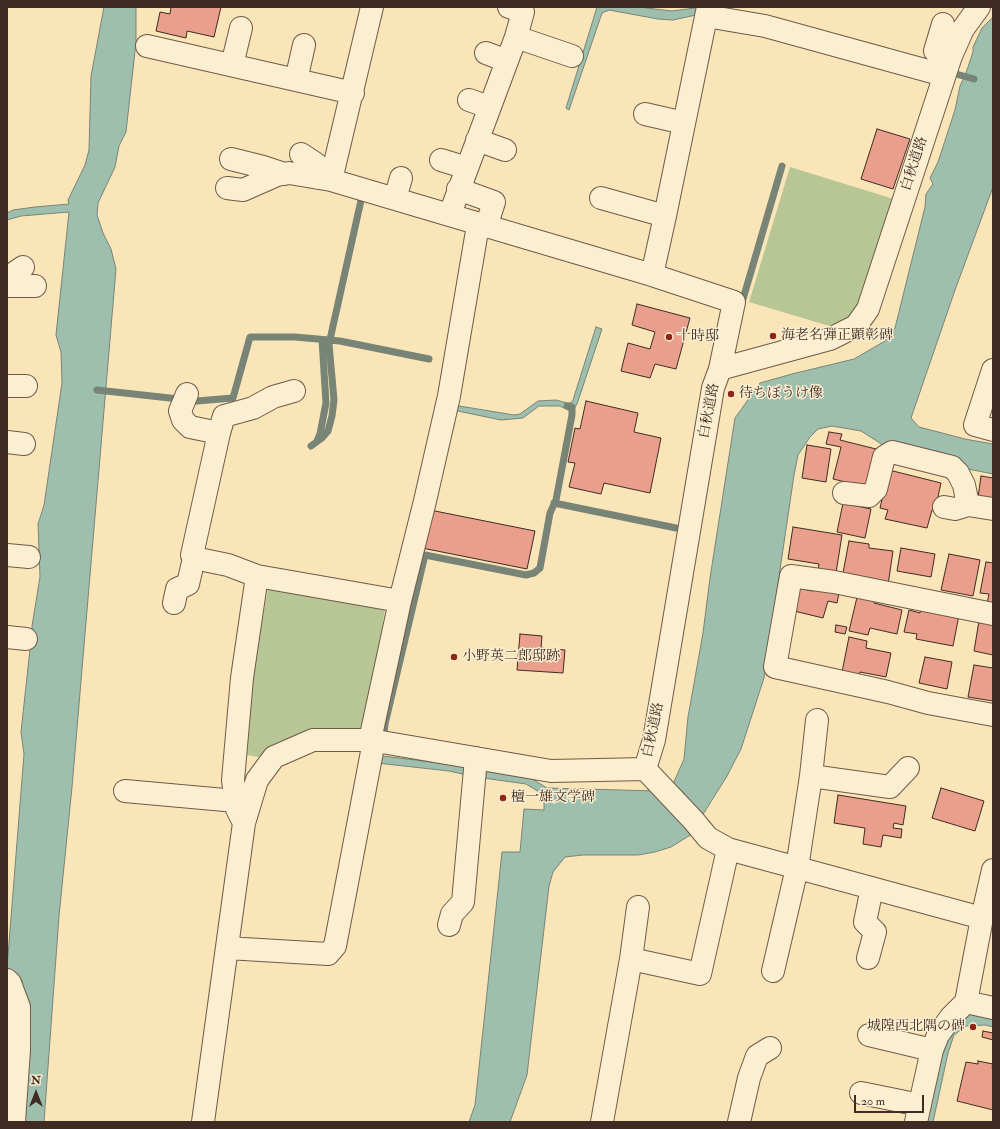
<!DOCTYPE html>
<meta charset="utf-8">
<style>
body{margin:0}
#map{position:relative;width:1000px;height:1129px;overflow:hidden;background:#fae5b8;font-family:"IM FELL Double Pica",serif}
canvas{display:block}
.frame{position:absolute;inset:0;border:8px solid #402b23;pointer-events:none}
.north{position:absolute;left:16px;top:1073px;width:40px;height:40px;-webkit-text-stroke:3px #fceed1;paint-order:stroke;rotate:0deg;font-size:11px;font-weight:700;line-height:16px;text-align:center;color:#402b23}
.north::after{content:'';display:block;margin:auto;width:14px;height:18px;background:#402b23;clip-path:polygon(50% 0,100% 100%,50% 72%,0 100%)}
.scale{position:absolute;left:854px;top:1095px;width:70px;height:18px;box-sizing:border-box;border:2px solid #402b23;border-top:0;padding-left:5px;font-size:12px;line-height:14px;white-space:nowrap;color:#402b23;-webkit-text-stroke:3px #fceed1;paint-order:stroke}
</style>
<div id="map">
<canvas width="1000" height="1129"></canvas>
<div class="frame"></div>
<div class="north">N</div>
<div class="scale">20 m</div>
</div>
<script>
const ctx = document.querySelector('canvas').getContext('2d');
ctx.lineJoin = 'round';
function fill(path, color) {
  ctx.fillStyle = color;
  ctx.fill(path, 'evenodd');
}
function toPath(rows) {
  const path = new Path2D();
  for (const r of rows) {
    path.moveTo(r[0], r[1]);
    for (let i = 2; i < r.length; i += 2) path.lineTo(r[i], r[i + 1]);
  }
  return path;
}
function trace(path, color, width, dash) {
  ctx.strokeStyle = color;
  ctx.lineWidth = width;
  ctx.lineCap = dash ? 'butt' : 'round';
  ctx.setLineDash(dash || []);
  ctx.stroke(path);
}
function drawText(font, color, halo, rows, align = 'center') {
  ctx.font = font + ' "IM FELL Double Pica","Noto Serif JP",serif';
  ctx.lineWidth = 3;
  ctx.setLineDash([]);
  ctx.textBaseline = 'middle';
  ctx.strokeStyle = halo;
  ctx.fillStyle = color;
  for (const [text, x, y, turn = 0] of rows) {
    ctx.save();
    ctx.translate(x, y);
    ctx.rotate((+turn || 0) * Math.PI / 180);
    ctx.textAlign = isNaN(turn) ? turn : align;
    if (halo) ctx.strokeText(text, 0, 0);
    ctx.fillText(text, 0, 0);
    ctx.restore();
  }
}
fill(toPath([
 [790,167,897,200,861,307,843,326,826,325,749,302],
 [268,588,385,609,365,730,263,758,247,755,251,684]
]), '#b7c694');
const water = toPath([
 [104,7,136,7,136,42,126,132,119,146,115,167,98,203,97,215,103,233,111,249,116,269,72,787,59,916,44,1122,18,1122,22,980,14,979,13,972,7,968,24,754,21,732,30,649,33,644,32,626,40,577,38,524,44,505,62,383,61,352,56,335,69,212,21,216,7,220,7,213,13,210,35,207,69,204,68,200,85,165,89,150,91,76,104,7],
 [597,7,638,7,672,11,702,7,696,15,673,20,658,19,609,10,602,13,569,110,566,108,597,7],
 [993,17,993,187,955,290,911,418,919,427,965,439,993,444,993,474,958,467,891,450,861,431,832,426,818,429,810,437,798,455,794,475,764,678,741,749,727,776,702,816,692,834,671,847,655,852,638,855,583,855,565,857,553,872,549,886,527,1075,510,1122,469,1122,475,1105,502,852,520,852,524,809,544,810,544,795,526,784,476,777,449,771,377,763,375,755,471,767,529,777,547,788,656,791,672,807,685,794,673,784,684,759,688,717,703,633,710,578,735,418,760,383,792,374,854,359,885,341,895,328,925,207,926,194,933,184,930,178,938,162,955,110,960,86,966,73,973,52,973,47,982,28,993,17],
 [596,327,602,329,577,404,573,410,568,410,560,406,539,406,523,418,501,420,453,410,453,405,514,415,520,414,538,401,556,400,567,403,571,403,573,400,596,327],
 [971,1013,993,1017,993,1027,985,1025,966,1026,954,1035,948,1053,933,1122,924,1122,946,1031,971,1013]
]);
fill(water, '#9ebfae');
trace(water, '#788476', 1);
trace(toPath([
 [949,72,974,79],
 [743,299,782,166],
 [97,390,197,401,233,398,250,337,295,337,340,341,429,359],
 [317,441,320,434,326,403,322,340],
 [311,446,322,438,328,431,332,416,334,400,329,344,362,196],
 [554,503,676,528],
 [384,733,385,724,425,555,526,575,534,573,540,568,550,513,556,500,572,415,572,407,567,406]
]), '#788476', 7);
const building = toPath([
 [171,7,221,7,214,37,187,31,186,38,156,31,160,12,170,14,171,7],
 [877,129,910,139,893,189,861,179,877,129],
 [637,304,690,318,676,369,655,364,650,378,621,371,628,343,650,349,655,332,632,325,637,304],
 [586,401,638,413,634,432,661,438,650,493,604,483,601,494,569,487,575,463,568,462,575,428,580,429,586,401],
 [829,432,842,434,840,440,876,449,867,487,833,479,841,447,826,444,829,432],
 [807,445,831,449,826,482,802,478,807,445],
 [889,470,941,483,935,510,932,510,927,528,885,519,888,510,880,508,889,470],
 [981,476,993,478,993,501,978,498,981,476],
 [843,503,871,509,865,538,837,532,843,503],
 [430,510,535,531,527,569,422,548,430,510],
 [793,527,842,535,836,573,818,570,819,564,788,559,793,527],
 [849,541,869,544,869,548,893,551,888,585,860,580,860,576,843,573,849,541],
 [901,548,935,554,931,577,897,571,901,548],
 [949,554,980,560,973,596,941,590,949,554],
 [986,562,993,563,993,609,986,608,989,594,980,593,986,562],
 [799,588,812,591,818,588,839,593,837,603,828,601,823,618,794,611,799,588],
 [858,593,876,597,874,603,902,610,897,634,870,628,868,635,849,631,858,593],
 [921,608,959,615,953,646,916,639,917,634,904,632,909,610,920,613,921,608],
 [979,621,993,624,993,655,974,651,979,621],
 [836,625,847,627,845,634,835,632,836,625],
 [520,634,542,636,541,648,565,650,563,673,517,670,520,634],
 [849,637,867,641,866,648,891,653,886,677,860,672,859,675,842,672,849,637],
 [925,657,952,662,947,689,919,683,925,657],
 [974,665,993,668,993,701,968,697,974,665],
 [941,788,984,801,975,831,932,818,941,788],
 [838,795,906,806,903,825,894,823,893,828,902,829,901,838,883,835,881,847,863,844,865,828,834,823,838,795],
 [983,1031,993,1033,993,1040,982,1037,983,1031],
 [978,1061,993,1064,992,1068,993,1068,993,1110,957,1101,966,1062,978,1064,978,1061]
]);
fill(building, '#e99f8c');
trace(building, '#402b23', 1);
const minor = toPath([
 [706,16,765,26,943,75],
 [943,24,935,51,951,56],
 [516,37,572,56],
 [147,46,353,93],
 [486,53,507,61],
 [232,65,241,28],
 [296,80,304,45],
 [469,100,489,107],
 [645,114,684,123],
 [477,140,505,150],
 [301,154,316,164,318,178],
 [231,159,263,167,284,174],
 [441,160,467,168],
 [331,180,652,275,734,302,720,369],
 [227,188,243,190,277,175,289,173,331,180,372,7],
 [458,189,494,202,486,227],
 [601,198,665,216],
 [395,199,401,178],
 [450,214,516,37,523,12,509,7],
 [652,275,665,216,708,7],
 [7,278,23,267],
 [7,284,8,286,35,286],
 [993,370,975,425,993,430],
 [7,386,26,386],
 [187,394,180,411,183,420,190,427,219,433],
 [7,442,24,444],
 [844,493,869,496,876,489,884,457,892,452,952,467,958,473,964,485,968,505,993,509],
 [944,507,955,509,968,505],
 [7,555,29,557],
 [257,576,400,601],
 [174,603,177,589,188,584,194,558],
 [993,614,834,582,791,576,775,667,888,692,928,703,993,715],
 [7,637,26,639],
 [370,740,400,601,425,501,449,396,478,225],
 [645,769,694,821,708,838,728,849,982,918],
 [811,776,817,720],
 [125,791,236,801],
 [244,823,237,809,233,780,242,678,257,576,228,565,194,558,192,555,219,433,224,416,253,408,273,397,294,391],
 [449,925,452,914,463,902,476,758],
 [227,948,328,954,335,946,374,741],
 [868,958,875,932,865,922,872,888],
 [631,959,638,907],
 [773,971,797,868,811,776,890,787,908,768],
 [7,980,10,983,19,1007,19,1050,14,1122],
 [966,1002,993,1008],
 [869,1035,932,1050],
 [861,1093,920,1105],
 [203,1122,244,823,257,780,274,757,313,740,370,740,551,771,645,769,654,740,713,388,720,369,830,339,856,326,868,309,951,56,963,29,979,7],
 [602,1122,631,959,700,974,728,849],
 [739,1122,749,1078,757,1056,770,1048],
 [916,1122,932,1050,938,1035,951,1017,966,1002,982,918,993,870]
]);
trace(minor, '#6e5a48', 24);
trace(minor, '#fceed1', 22);
for (const [x, y, r, color] of [
 [773,336,4,"#8f2418"],
 [669,337,4,"#8f2418"],
 [731,394,4,"#8f2418"],
 [454,657,4,"#8f2418"],
 [503,798,4,"#8f2418"],
 [973,1027,4,"#8f2418"]
]) {
  const dot = new Path2D();
  dot.arc(x, y, r, 0, 2 * Math.PI);
  ctx.fillStyle = color;
  ctx.fill(dot);
  trace(dot, '#fceed1', 1.5);
}
drawText('14px', '#402b23', '#fceed1', [
 ["白秋道路",915,164,-72],
 ["白秋道路",710,411,-79],
 ["白秋道路",654,730,-78]
]);
drawText('14px', '#402b23', '#fceed1', [
 ["海老名弾正顕彰碑",781,336],
 ["十時邸",677,337],
 ["待ちぼうけ像",739,394],
 ["小野英二郎邸跡",462,657],
 ["檀一雄文学碑",511,798],
 ["城隍西北隅の碑",965,1027,"right"]
], 'left');
</script>
